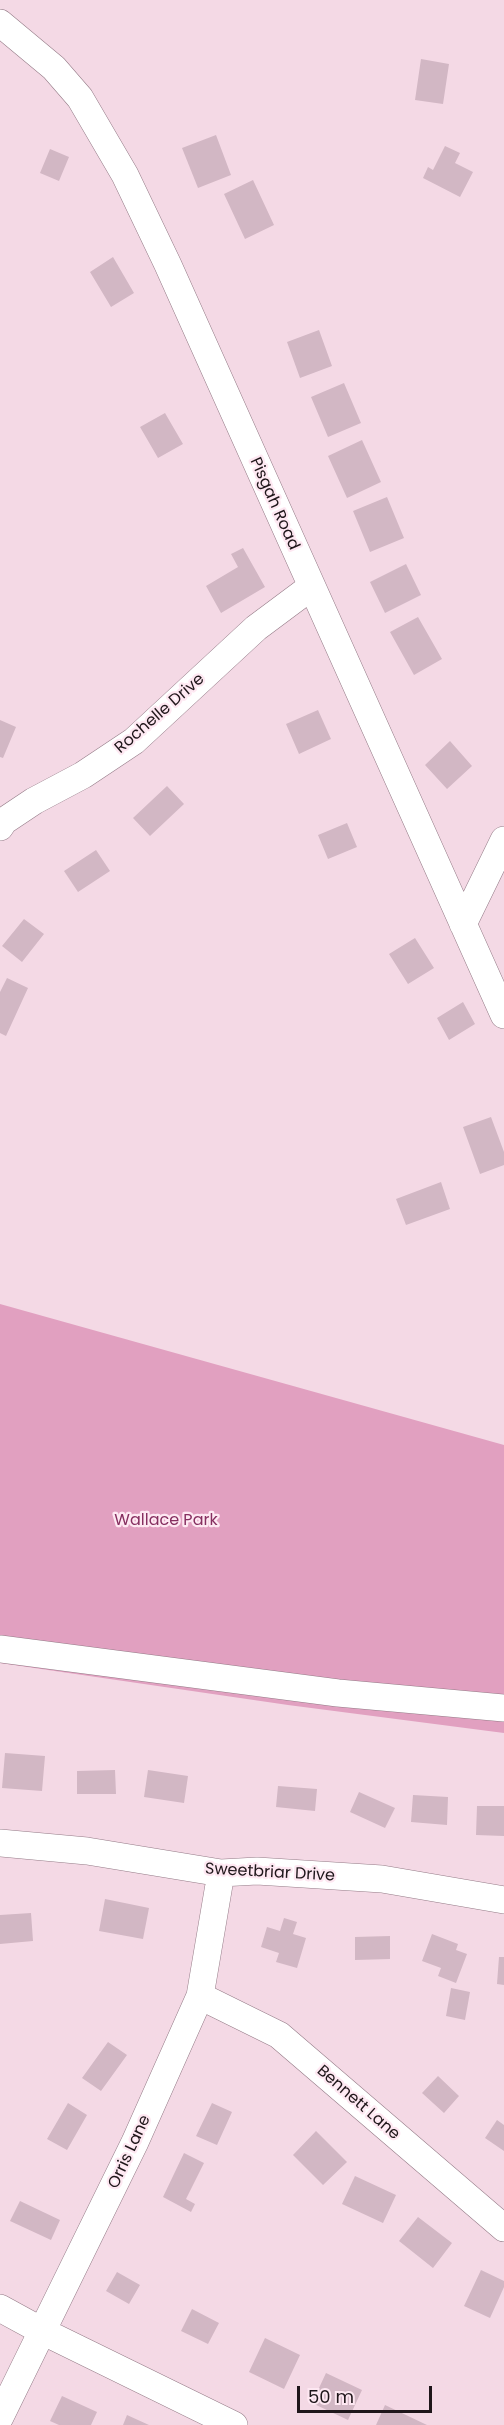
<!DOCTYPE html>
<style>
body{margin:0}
#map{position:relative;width:504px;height:2425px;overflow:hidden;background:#f4d9e5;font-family:Poppins,sans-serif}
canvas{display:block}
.scale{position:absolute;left:297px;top:2386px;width:135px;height:27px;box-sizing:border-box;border:3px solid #1f161a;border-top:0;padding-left:8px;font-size:18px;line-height:21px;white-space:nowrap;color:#1f161a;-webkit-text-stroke:4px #fee8f2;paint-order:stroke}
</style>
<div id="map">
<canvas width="504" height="2425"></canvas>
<div class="scale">50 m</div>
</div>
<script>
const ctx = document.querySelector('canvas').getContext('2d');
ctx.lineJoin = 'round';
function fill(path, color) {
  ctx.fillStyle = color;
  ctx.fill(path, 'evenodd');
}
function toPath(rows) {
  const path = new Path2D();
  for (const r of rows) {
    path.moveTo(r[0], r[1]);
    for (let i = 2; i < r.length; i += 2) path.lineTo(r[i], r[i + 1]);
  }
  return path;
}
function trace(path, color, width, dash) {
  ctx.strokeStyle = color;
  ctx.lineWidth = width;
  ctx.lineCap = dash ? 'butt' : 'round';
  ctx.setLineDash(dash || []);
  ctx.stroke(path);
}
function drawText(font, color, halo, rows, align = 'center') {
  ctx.font = font + ' Poppins,sans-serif';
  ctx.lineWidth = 4.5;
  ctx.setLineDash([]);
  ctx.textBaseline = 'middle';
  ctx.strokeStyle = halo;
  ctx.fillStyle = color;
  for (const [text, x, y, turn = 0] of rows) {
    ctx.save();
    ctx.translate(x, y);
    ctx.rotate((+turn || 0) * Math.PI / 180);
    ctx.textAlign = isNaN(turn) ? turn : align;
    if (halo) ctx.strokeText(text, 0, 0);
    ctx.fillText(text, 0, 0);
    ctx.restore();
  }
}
fill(toPath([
 [0,1304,504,1445,504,1733,288,1705,0,1663]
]), '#e1a0c0');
fill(toPath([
 [421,59,449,64,443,104,415,100],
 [216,135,231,175,198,188,182,148],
 [445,146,460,153,455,163,473,172,460,197,423,178,428,167,433,170],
 [50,149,69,157,59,181,40,173],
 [253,180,274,225,245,239,224,194],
 [113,257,134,293,111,307,90,272],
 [319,330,332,366,300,378,287,342],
 [344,383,361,423,328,437,311,397],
 [165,413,183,444,158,458,140,427],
 [362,440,381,482,347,498,328,456],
 [387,497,404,538,370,552,353,511],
 [243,548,265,587,221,613,206,586,238,567,231,554],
 [406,564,421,595,385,613,370,582],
 [418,617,442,659,414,675,390,632],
 [318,710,331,739,299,754,286,724],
 [0,720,16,727,3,758,0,757],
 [450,741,472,766,447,789,425,765],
 [167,786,184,804,150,836,133,818],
 [347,823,357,847,328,859,318,835],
 [96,850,110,871,78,892,64,871],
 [24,919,44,934,22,962,2,946],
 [415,938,434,968,408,984,389,954],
 [7,978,28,988,6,1036,0,1033,0,992],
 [463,1002,475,1024,449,1040,437,1018],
 [491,1117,504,1152,504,1165,480,1174,463,1127],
 [441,1182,450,1209,406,1225,396,1199],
 [5,1753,45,1756,42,1791,2,1788],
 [115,1770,116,1794,77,1794,77,1771],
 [148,1770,188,1776,184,1803,144,1797],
 [278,1786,317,1789,315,1811,276,1807],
 [359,1792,395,1808,385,1828,350,1812],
 [413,1795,448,1797,447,1825,411,1822],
 [477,1806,504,1806,504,1836,476,1835],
 [105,1899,149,1908,143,1939,99,1931],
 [31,1913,33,1941,0,1944,0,1915],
 [284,1918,297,1922,293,1934,306,1938,297,1968,276,1962,279,1953,261,1947,267,1927,280,1931],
 [432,1934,458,1944,456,1950,467,1954,456,1983,438,1976,441,1968,422,1961],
 [390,1936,390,1959,355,1960,355,1937],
 [499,1957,504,1957,504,1985,497,1984],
 [451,1988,470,1992,465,2020,446,2016],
 [108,2042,127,2055,101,2091,82,2078],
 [438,2076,459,2096,444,2113,422,2093],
 [68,2103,87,2115,67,2150,47,2139],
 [212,2103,232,2112,217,2145,196,2136],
 [497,2120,504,2125,504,2151,485,2138],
 [316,2131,347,2162,323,2185,293,2155],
 [184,2153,204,2163,186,2199,195,2204,191,2212,163,2197],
 [355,2176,396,2195,383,2223,342,2204],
 [20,2201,60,2220,51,2240,10,2221],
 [418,2217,452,2243,433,2268,399,2241],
 [481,2270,504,2281,504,2287,490,2318,464,2306],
 [117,2272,140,2285,129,2304,106,2291],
 [192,2309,219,2323,208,2344,181,2331],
 [265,2338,300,2355,284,2389,249,2372],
 [326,2373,362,2390,348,2420,312,2403],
 [62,2396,97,2412,91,2425,59,2425,50,2421],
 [385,2405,427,2425,376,2425],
 [127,2415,149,2425,123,2425]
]), '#d2b7c4');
const minor = toPath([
 [0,23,54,68,80,98,125,175,168,265,504,1015],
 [0,827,4,821,34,801,83,775,134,741,256,628,311,587],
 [463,924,504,840],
 [0,1649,338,1693,504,1708],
 [0,1843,87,1851,221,1873,257,1871,382,1879,504,1900],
 [200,1996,279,2035,504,2228],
 [0,2308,42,2331,234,2425],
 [0,2417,135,2142,200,1996,221,1873]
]);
trace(minor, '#947b87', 28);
trace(minor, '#fff', 27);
drawText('16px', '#1f161a', '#fee8f2', [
 ["Pisgah Road",274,504,66],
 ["Rochelle Drive",160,714,-41],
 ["Sweetbriar Drive",270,1873,3],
 ["Bennett Lane",358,2103,41],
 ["Orris Lane",130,2152,-65]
]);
drawText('16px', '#862f60', '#fee8f2', [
 ["Wallace Park",166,1521]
]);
</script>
